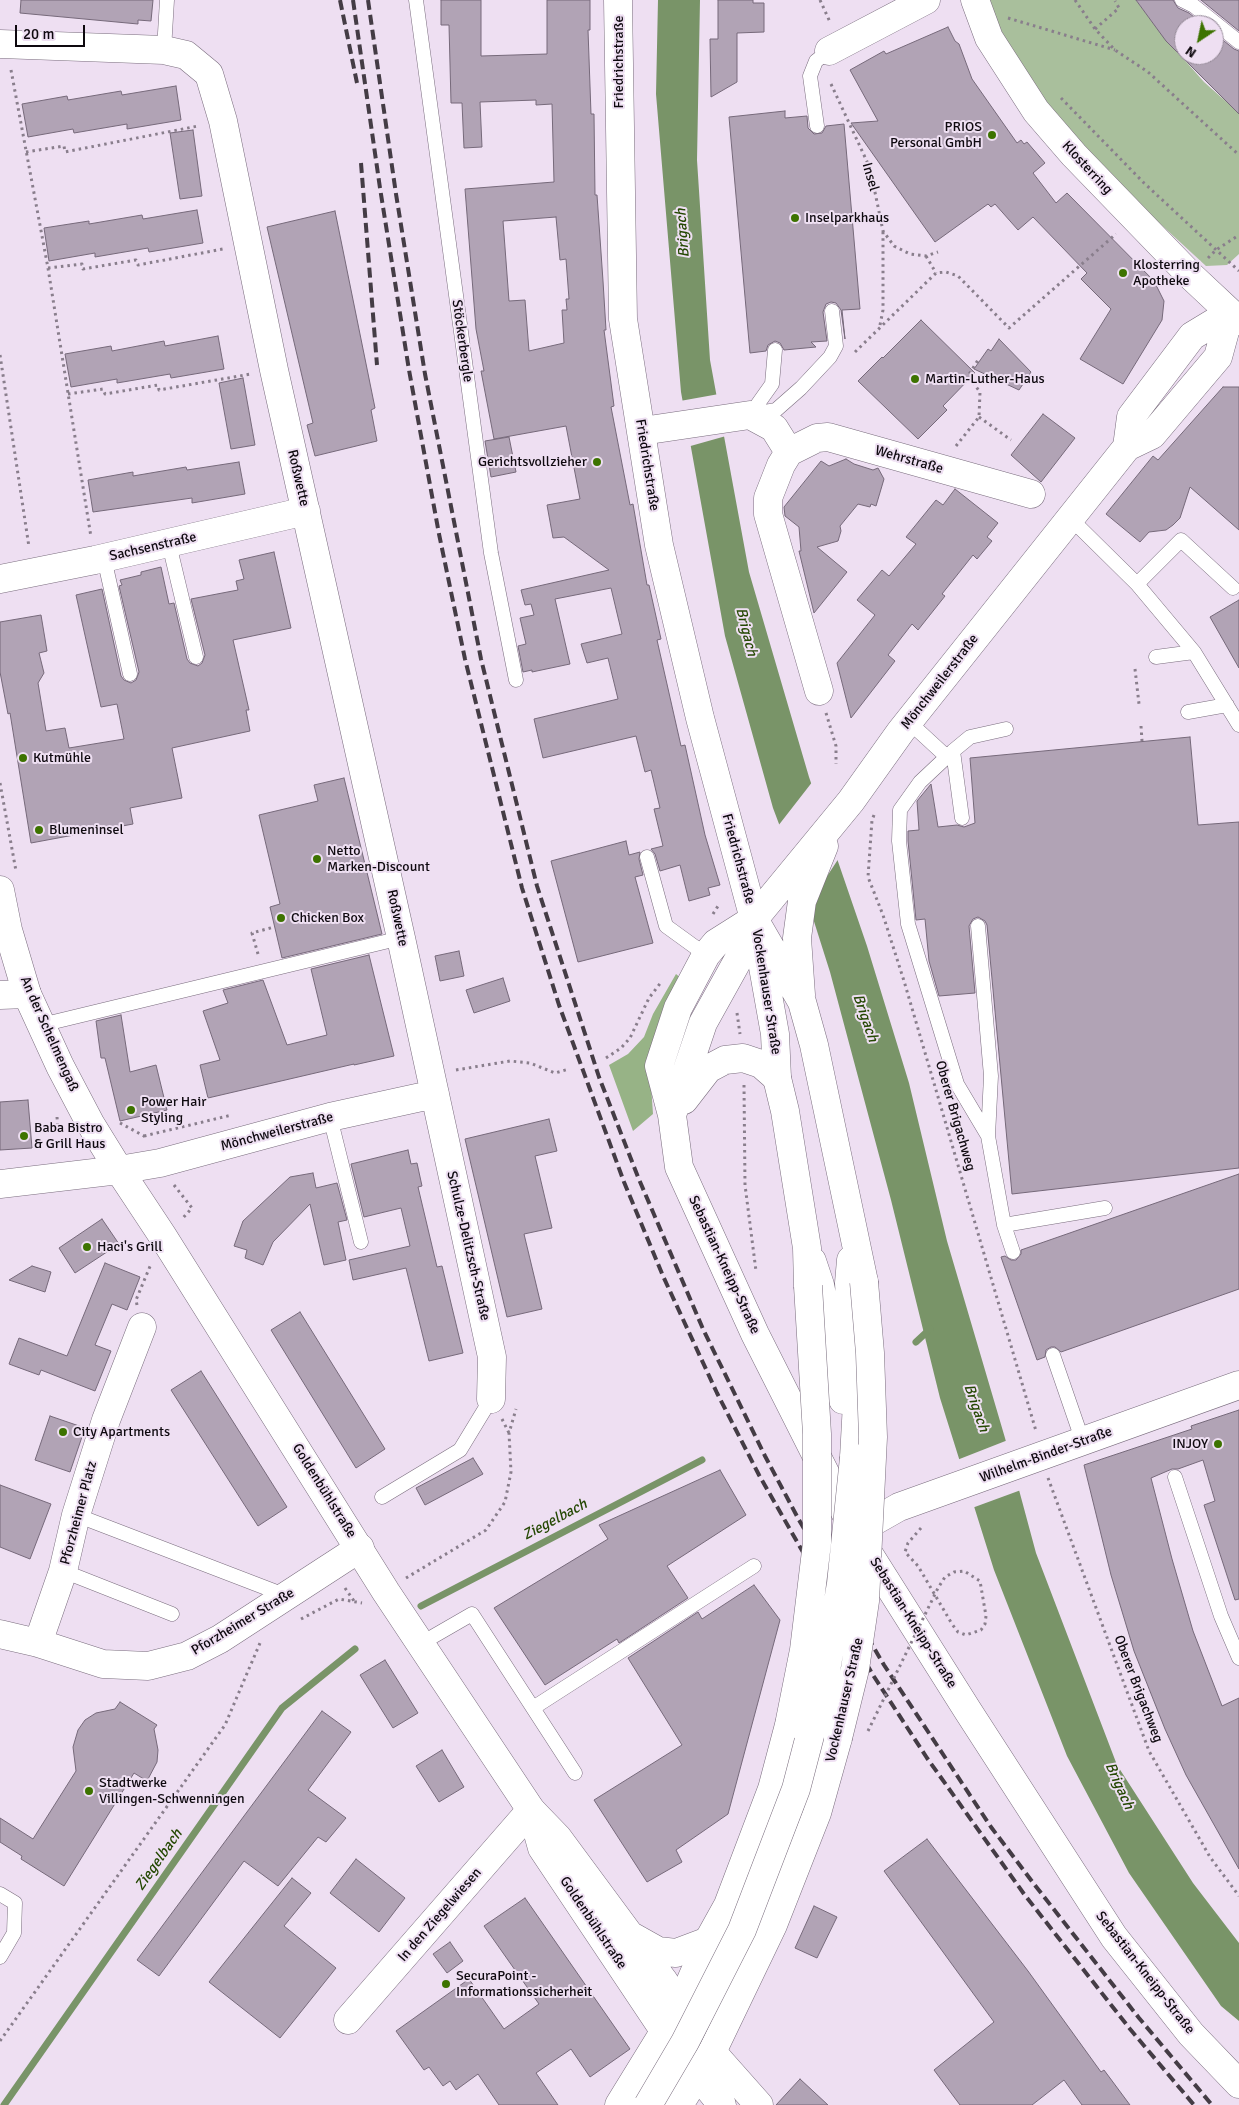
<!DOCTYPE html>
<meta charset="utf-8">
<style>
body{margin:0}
#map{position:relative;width:1239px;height:2105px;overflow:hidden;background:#eedff2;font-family:Signika,sans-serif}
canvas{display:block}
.north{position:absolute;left:1174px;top:15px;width:50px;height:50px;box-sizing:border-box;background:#eedff2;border:1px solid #948997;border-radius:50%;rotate:214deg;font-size:14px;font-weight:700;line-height:20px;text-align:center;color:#0e090f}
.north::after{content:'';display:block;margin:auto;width:18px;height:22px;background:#3d7300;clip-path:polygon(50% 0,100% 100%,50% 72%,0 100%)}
.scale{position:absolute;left:15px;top:25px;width:70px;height:22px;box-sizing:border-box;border:2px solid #0e090f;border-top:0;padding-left:6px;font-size:15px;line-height:18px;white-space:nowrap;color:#0e090f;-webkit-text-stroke:4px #eedff2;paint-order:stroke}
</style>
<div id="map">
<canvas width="1239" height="2105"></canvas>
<div class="north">N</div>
<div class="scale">20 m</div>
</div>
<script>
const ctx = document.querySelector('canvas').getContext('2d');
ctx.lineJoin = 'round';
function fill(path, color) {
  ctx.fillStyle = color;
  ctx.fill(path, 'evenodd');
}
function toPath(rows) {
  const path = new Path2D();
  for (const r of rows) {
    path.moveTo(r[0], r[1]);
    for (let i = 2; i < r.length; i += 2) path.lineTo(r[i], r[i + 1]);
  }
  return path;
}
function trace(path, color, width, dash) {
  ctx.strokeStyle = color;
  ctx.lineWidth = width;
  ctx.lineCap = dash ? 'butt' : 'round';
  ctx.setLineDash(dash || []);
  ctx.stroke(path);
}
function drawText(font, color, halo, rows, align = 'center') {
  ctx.font = font + ' Signika,sans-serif';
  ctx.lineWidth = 4;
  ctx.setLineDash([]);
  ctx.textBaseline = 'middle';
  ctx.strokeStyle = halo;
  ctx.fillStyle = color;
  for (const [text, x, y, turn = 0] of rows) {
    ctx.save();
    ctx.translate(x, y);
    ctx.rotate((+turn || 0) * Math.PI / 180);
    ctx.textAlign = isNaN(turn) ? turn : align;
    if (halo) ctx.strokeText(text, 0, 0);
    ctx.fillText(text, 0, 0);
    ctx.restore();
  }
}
fill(toPath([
 [986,0,1136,0,1159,31,1204,82,1239,113,1239,254,1227,265,1206,266,1130,196,1060,124,1020,69]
]), '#a9bf9c');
fill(toPath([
 [676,974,682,979,651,1085,653,1114,633,1131,609,1065,628,1054,644,1037,653,1014]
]), '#97b386');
fill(toPath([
 [658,0,700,0,697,160,710,360,749,572,809,777,867,946,909,1083,947,1241,1005,1438,1036,1553,1117,1765,1193,1883,1239,1943,1239,2021,1221,2006,1129,1873,1067,1756,994,1570,940,1398,891,1200,830,972,805,893,773,808,725,636,681,392,656,94]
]), '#799468');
fill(toPath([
 [719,394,726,436,687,447,680,401],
 [813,781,839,858,816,893,803,894,778,826],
 [1008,1440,1021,1490,972,1508,957,1460]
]), '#eedff2');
trace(toPath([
 [916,1342,930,1329],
 [421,1606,702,1460],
 [4,2105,282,1708,355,1649]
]), '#799468', 7);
const building = toPath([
 [21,0,153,0,151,21,138,20,138,24,20,13,21,0],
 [441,0,481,0,481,56,547,54,547,0,590,0,590,30,588,30,591,114,594,114,595,195,597,195,603,281,606,330,604,330,614,406,611,407,630,505,633,504,647,585,649,585,661,639,657,640,681,746,685,745,705,835,720,885,708,888,710,895,689,901,680,865,660,871,655,854,651,849,663,846,654,809,660,808,651,770,645,772,636,736,543,758,534,719,618,699,608,658,587,663,581,644,622,634,611,588,555,599,570,664,532,672,532,670,523,672,518,646,526,644,520,618,534,615,531,604,525,605,521,590,609,570,564,537,553,538,547,505,580,499,566,426,494,439,481,371,484,371,476,329,465,189,554,182,552,104,536,105,536,100,480,102,482,147,464,148,462,103,451,103,449,25,441,25,441,0],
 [556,217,560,260,566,259,569,299,566,299,567,310,562,310,564,343,529,351,525,300,509,301,503,221,556,217],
 [718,0,753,0,753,3,764,3,764,32,737,33,737,82,711,97,710,39,718,39,718,0],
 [1136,0,1173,0,1178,8,1189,13,1204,25,1184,25,1184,55,1214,55,1214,33,1234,49,1239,51,1239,114,1166,41,1136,0],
 [1201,0,1239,0,1239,31,1201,0],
 [948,27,955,41,959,44,972,79,1017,143,1021,140,1024,144,1027,142,1045,163,1033,173,1056,203,1067,193,1157,284,1156,285,1164,301,1162,320,1123,384,1080,359,1111,309,1081,279,1087,273,1033,217,1018,230,995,204,991,207,988,204,935,242,851,123,878,121,850,70,884,51,886,54,948,27],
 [176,86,181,120,127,129,127,124,74,133,73,129,28,137,22,104,67,96,68,100,121,91,122,95,176,86],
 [785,111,785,118,807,116,808,128,814,134,822,133,826,126,844,124,860,309,842,310,845,339,841,310,836,303,831,302,826,304,823,312,827,341,811,342,816,347,784,350,780,343,775,341,768,345,766,351,750,353,729,117,785,111],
 [193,130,202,196,180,199,170,133,193,130],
 [197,210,203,243,149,252,148,248,95,257,95,253,49,261,44,228,89,221,89,224,142,215,143,219,197,210],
 [335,211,375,408,371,410,377,441,315,456,307,425,313,423,267,227,335,211],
 [921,320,975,373,943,406,947,410,918,439,858,381,882,357,883,358,921,320],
 [218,336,224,369,171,378,170,374,117,383,117,379,71,387,65,354,111,346,112,351,164,341,165,346,218,336],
 [999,339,1031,372,1019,390,974,369,988,349,991,351,999,339],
 [243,378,255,445,231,449,219,383,243,378],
 [1223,387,1239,387,1239,530,1190,487,1180,518,1173,525,1166,530,1149,532,1140,542,1106,514,1153,456,1158,460,1223,387],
 [1043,414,1075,438,1041,482,1011,455,1043,414],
 [509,437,516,472,491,477,485,441,509,437],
 [846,459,854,464,873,470,878,468,884,479,876,506,871,504,870,507,858,504,840,526,841,531,838,541,817,547,847,572,814,613,799,551,801,551,799,527,785,516,784,507,821,461,829,466,846,459],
 [239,462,245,494,192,503,192,498,93,512,88,480,133,472,133,476,186,467,187,470,239,462],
 [955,489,998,523,987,537,992,541,977,559,973,555,942,594,945,596,918,630,912,624,888,655,895,661,851,718,837,663,875,615,857,600,882,570,889,576,916,544,906,537,936,500,943,505,955,489],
 [274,552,291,628,233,640,249,710,246,710,250,731,172,748,182,798,130,808,133,824,31,843,10,713,8,714,0,672,0,622,41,615,47,651,39,653,44,673,38,683,46,731,65,728,69,748,124,739,117,704,101,707,76,595,102,589,121,676,124,680,131,683,136,680,139,672,119,586,122,585,120,580,141,575,141,572,161,567,169,604,174,603,187,659,190,663,198,666,202,663,205,655,191,599,238,590,236,581,244,579,239,560,274,552],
 [1239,600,1239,668,1210,617,1239,600],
 [1190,737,1198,825,1239,822,1239,1168,1012,1194,987,925,985,921,978,917,973,919,969,926,975,993,939,996,929,961,925,919,916,920,908,841,908,831,919,830,917,801,931,784,938,827,957,825,964,827,975,823,970,758,1190,737],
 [344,778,382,934,282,958,270,907,280,904,259,815,318,801,314,785,344,778],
 [626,841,629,855,640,852,639,859,643,875,635,877,653,943,578,962,551,861,626,841],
 [459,951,464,976,440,981,435,956,459,951],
 [369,955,394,1056,354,1065,354,1064,208,1098,200,1065,220,1060,203,1011,228,1003,223,990,263,980,287,1045,327,1035,311,969,369,955],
 [503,978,510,1001,474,1013,466,990,503,978],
 [121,1015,130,1072,156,1065,167,1110,120,1121,105,1058,101,1058,96,1021,121,1015],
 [28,1100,32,1148,0,1150,0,1102,28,1100],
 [549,1119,557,1151,535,1156,552,1228,524,1234,542,1309,507,1317,465,1139,549,1119],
 [408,1150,411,1164,417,1163,422,1186,418,1187,437,1267,442,1266,463,1353,429,1361,406,1268,353,1280,349,1260,410,1246,401,1208,364,1217,351,1164,408,1150],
 [313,1173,316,1188,337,1183,347,1220,338,1222,346,1260,324,1265,310,1204,273,1242,263,1265,245,1258,247,1250,234,1246,243,1221,290,1177,313,1173],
 [1239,1174,1239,1289,1061,1352,1055,1347,1051,1347,1046,1350,1045,1357,1037,1360,1001,1257,1005,1256,1011,1260,1016,1260,1021,1254,1021,1250,1239,1174],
 [102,1219,119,1244,75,1273,59,1248,102,1219],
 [105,1263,140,1277,127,1310,112,1304,95,1345,111,1351,95,1391,41,1370,39,1375,9,1364,19,1338,67,1356,105,1263],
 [32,1266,51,1272,45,1292,9,1280,32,1266],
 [300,1312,385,1449,356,1468,271,1330,300,1312],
 [201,1371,287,1507,258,1526,171,1390,201,1371],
 [1239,1410,1239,1599,1235,1600,1204,1505,1215,1501,1203,1460,1178,1469,1172,1469,1151,1478,1172,1559,1193,1631,1222,1706,1239,1698,1239,1869,1186,1775,1165,1729,1134,1651,1111,1575,1084,1465,1192,1429,1191,1426,1239,1410],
 [50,1416,85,1428,70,1472,35,1460,50,1416],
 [473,1458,483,1474,425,1505,416,1488,473,1458],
 [720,1470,746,1515,667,1566,688,1598,619,1643,617,1639,545,1685,494,1608,608,1539,599,1525,720,1470],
 [0,1485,51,1504,30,1559,0,1547,0,1485],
 [754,1585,780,1620,728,1814,676,1850,682,1862,647,1882,594,1800,682,1745,628,1658,698,1612,702,1619,754,1585],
 [385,1660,418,1713,393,1728,360,1675,385,1660],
 [120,1702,157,1725,154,1729,158,1750,157,1762,147,1781,134,1773,64,1886,21,1859,22,1856,0,1842,0,1818,33,1839,76,1771,73,1747,78,1730,85,1720,96,1713,115,1709,120,1702],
 [322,1711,351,1732,308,1790,346,1818,326,1842,318,1837,278,1886,244,1861,159,1976,137,1960,322,1711],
 [442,1750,464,1787,439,1802,416,1766,442,1750],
 [927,1839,1028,1971,1101,2072,1104,2070,1130,2105,1082,2105,1064,2080,1032,2105,960,2105,934,2070,994,2022,884,1871,927,1839],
 [356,1859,405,1898,379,1932,330,1893,356,1859],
 [292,1878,311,1893,284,1926,336,1968,280,2038,209,1982,292,1878],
 [525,1898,630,2049,590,2077,571,2049,536,2073,558,2105,499,2105,478,2074,456,2090,450,2081,443,2086,429,2067,424,2070,396,2031,469,1979,504,2029,539,2004,484,1926,525,1898],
 [814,1906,837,1917,817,1958,795,1948,814,1906],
 [450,1942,463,1961,447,1973,433,1954,450,1942],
 [800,2079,828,2105,776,2105,800,2079]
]);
fill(building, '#b1a3b5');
trace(building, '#76697a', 1);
const service = toPath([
 [416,0,491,553,516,680],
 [1182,0,1194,6,1239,42],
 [164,50,167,0],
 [817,126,810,76,816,61,829,51],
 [754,414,776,410,801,388,830,357,836,346,832,311],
 [750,415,772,384,775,350],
 [1070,518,1137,584,1194,652,1239,725],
 [169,544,196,657],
 [104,558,130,674],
 [1137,584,1181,540,1233,588],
 [1156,657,1194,652],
 [1188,712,1227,705],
 [909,722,947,757],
 [953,751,970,737,1006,729],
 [962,818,953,751,920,782,900,810,899,841,908,924,957,1084,988,1136],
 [647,857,666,926,706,955],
 [978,926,991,1076,988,1136,1004,1225,1013,1252],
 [41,1025,401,938],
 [330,1117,361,1242],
 [1004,1225,1105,1208],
 [1053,1355,1083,1442],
 [1175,1477,1221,1616,1239,1658],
 [382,1497,460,1450,491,1399],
 [76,1515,287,1596],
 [63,1571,172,1614],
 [420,1644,472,1614,575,1773],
 [533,1708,754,1566],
 [0,1894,15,1903,14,1933,0,1957]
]);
const minor = toPath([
 [0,44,164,50,186,55,209,74,223,121,274,370,401,938,492,1357,491,1399],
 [829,51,926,0],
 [642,431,750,415,774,428,789,452,817,438,828,437,1031,494],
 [789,452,781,465,768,498,768,514,819,691],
 [0,579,95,560,306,511],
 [754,919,716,943,706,955,678,1008,659,1066,672,1115,679,1167,755,1334,855,1532,968,1711,1114,1937,1191,2034,1239,2084],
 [0,995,27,994],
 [684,1100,708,1069,725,1060,743,1058,761,1064,777,1078],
 [672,1115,703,1023,738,960,754,919],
 [119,1170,160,1163,330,1117,435,1094],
 [855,1532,899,1507,1239,1385],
 [0,1634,38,1643,103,1664,148,1666,187,1656,220,1639,360,1548],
 [38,1643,63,1571,76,1515,106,1420,142,1327],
 [348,2020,531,1810]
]);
const tertiary = toPath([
 [618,0,623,319,659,545,700,718,754,919],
 [0,890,8,930,27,994,60,1066,90,1123,119,1170,162,1235,386,1592,531,1810,558,1838,663,1980,680,2006],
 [0,1184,119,1170],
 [534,1819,542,1848,665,2032],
 [633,1937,658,1951,676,1953,708,1941],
 [712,2052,759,2105],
 [698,2075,722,2105]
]);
const secondary = toPath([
 [975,0,989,38,1036,111,1074,155,1191,276,1239,321],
 [1127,447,1131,417,1192,336,1230,313],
 [754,919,851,801,901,731,1127,447,1152,435,1218,357,1230,313],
 [754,919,802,1002,814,1045,864,1282],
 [758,939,775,1034,777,1078,785,1111,807,1248,808,1286],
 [801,995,797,938,802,901,824,846],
 [851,1260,849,1283,857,1403,854,1458],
 [812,1261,820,1285,843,1400],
 [619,2105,680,2006,708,1941,728,1905,772,1789,789,1725],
 [679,2105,712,2052,773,1925,817,1813,838,1738]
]);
trace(service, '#7a6d7e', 15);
trace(minor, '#7a6d7e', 29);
trace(tertiary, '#7a6d7e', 29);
trace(secondary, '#7a6d7e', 29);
trace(toPath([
 [820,0,830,22],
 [1075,0,1095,29,1115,50,1148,72,1239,155],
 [1008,18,1115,50],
 [1095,29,1119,8,1115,1],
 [11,70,48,268,91,537],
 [831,84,870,168,883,231,894,246,910,254,926,256,938,252],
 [1061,98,1144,183,1239,271],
 [26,152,64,146,65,152,198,126],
 [926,256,936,273],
 [1208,258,1216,250,1239,235],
 [48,268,82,264,83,269,136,260,138,265,223,249],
 [880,325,883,310,883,231],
 [855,352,936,273,946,272,958,276,1009,328,1116,234],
 [0,355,29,547],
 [68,394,103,389,105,394,158,385,159,390,251,374],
 [979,417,1011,440],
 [956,446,979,417,980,392,968,376,978,360],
 [1135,669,1139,704],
 [826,713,836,746,836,764],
 [1141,726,1142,741],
 [0,783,16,871],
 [874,815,872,820,868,877,883,915,904,981,1036,1431],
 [713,914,718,906],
 [258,954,252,933,274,927],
 [737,1013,740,1034],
 [606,1058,621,1048,630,1038,649,998,662,981],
 [456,1070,510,1061,530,1063,555,1073,569,1069],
 [744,1085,745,1185,756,1271],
 [57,1117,58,1129,64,1128],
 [120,1123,144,1136,146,1140],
 [144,1136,232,1115],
 [174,1185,192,1208,182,1219],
 [137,1305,136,1300,151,1264],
 [502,1419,509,1433],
 [1048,1478,1149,1751,1210,1857,1239,1896],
 [921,1528,908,1543,905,1552,918,1566,952,1624],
 [406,1578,486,1530,505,1502,511,1472,509,1433,516,1409],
 [345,1588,354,1601],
 [301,1619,339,1599,362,1603],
 [0,2041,225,1725,260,1643]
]), '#897e8c', 3, [2.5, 4]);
trace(service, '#fff', 14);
trace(minor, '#fff', 28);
trace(tertiary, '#fff', 28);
trace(secondary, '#fff', 28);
trace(toPath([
 [340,0,357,83],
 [353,0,380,188,409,370,439,534,465,659,522,888,559,1005,624,1182,663,1276,717,1393,759,1475,873,1675,927,1758,1024,1894,1130,2029,1194,2105],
 [368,0,396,194,425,374,481,659,537,886,599,1077,638,1177,703,1329,765,1456,799,1520,884,1665,991,1827,1034,1884,1139,2018,1212,2105],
 [361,163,377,365]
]), '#443c45', 4, [10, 5]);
const secondaryBridge = toPath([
 [789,1725,804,1650,817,1543,817,1434,808,1286],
 [838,1738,855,1669,865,1601,873,1437,870,1353,864,1282],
 [648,2105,685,2042,742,1930,796,1789,824,1682,841,1584,854,1458]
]);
trace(secondaryBridge, '#7a6d7e', 29, []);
trace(toPath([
 [868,1731,938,1588,945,1577,954,1572,964,1571,980,1581,986,1616,985,1624,981,1630,966,1635,958,1632,952,1624]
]), '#897e8c', 3, [2.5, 4]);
trace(secondaryBridge, '#fff', 28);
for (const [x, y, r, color] of [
 [992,135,5,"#3d7300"],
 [795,218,5,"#3d7300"],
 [1123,273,5,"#3d7300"],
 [915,379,5,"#3d7300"],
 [597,462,5,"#3d7300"],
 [23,758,5,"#3d7300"],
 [39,830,5,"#3d7300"],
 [317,859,5,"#3d7300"],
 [281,918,5,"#3d7300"],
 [131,1110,5,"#3d7300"],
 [24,1136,5,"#3d7300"],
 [87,1247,5,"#3d7300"],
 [63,1432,5,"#3d7300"],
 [1218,1444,5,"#3d7300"],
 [89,1791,5,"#3d7300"],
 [446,1984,5,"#3d7300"]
]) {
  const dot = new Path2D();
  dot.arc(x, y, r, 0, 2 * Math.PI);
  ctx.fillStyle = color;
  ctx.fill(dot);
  trace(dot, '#eedff2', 2);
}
drawText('14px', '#0e090f', '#eedff2', [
 ["Friedrichstraße",619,62,-90],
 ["Klosterring",1087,168,47],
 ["Insel",870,177,74],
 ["Stöckerbergle",462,341,82],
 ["Wehrstraße",909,460,16],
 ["Friedrichstraße",647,465,81],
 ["Roßwette",298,478,77],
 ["Sachsenstraße",153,547,-13],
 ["Mönchweilerstraße",940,682,-52],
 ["Friedrichstraße",738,859,75],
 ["Roßwette",397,918,78],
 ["Vockenhauser Straße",766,992,81],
 ["An der Schelmengaß",49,1034,66],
 ["Oberer Brigachweg",955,1116,74],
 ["Mönchweilerstraße",277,1132,-15],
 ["Schulze-Delitzsch-Straße",468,1246,77],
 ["Sebastian-Kneipp-Straße",724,1265,65],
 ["Wilhelm-Binder-Straße",1046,1455,-20],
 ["Goldenbühlstraße",324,1491,58],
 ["Pforzheimer Platz",79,1513,-75],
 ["Pforzheimer Straße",243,1622,-31],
 ["Sebastian-Kneipp-Straße",913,1623,58],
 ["Oberer Brigachweg",1138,1689,69],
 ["Vockenhauser Straße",845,1700,-77],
 ["In den Ziegelwiesen",440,1915,-49],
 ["Goldenbühlstraße",593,1923,56],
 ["Sebastian-Kneipp-Straße",1145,1973,52]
]);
drawText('14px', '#0e090f', '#eedff2', [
 ["PRIOS",982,127,"right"],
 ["Personal GmbH",982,143,"right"],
 ["Inselparkhaus",805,218],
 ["Klosterring",1133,265],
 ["Apotheke",1133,281],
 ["Martin-Luther-Haus",925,379],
 ["Gerichtsvollzieher",587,462,"right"],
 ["Kutmühle",33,758],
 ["Blumeninsel",49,830],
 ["Netto",327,851],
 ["Marken-Discount",327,867],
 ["Chicken Box",291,918],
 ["Power Hair",141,1102],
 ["Styling",141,1118],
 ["Baba Bistro",34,1128],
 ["& Grill Haus",34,1144],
 ["Haci's Grill",97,1247],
 ["City Apartments",73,1432],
 ["INJOY",1208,1444,"right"],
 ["Stadtwerke",99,1783],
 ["Villingen-Schwenningen",99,1799],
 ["SecuraPoint -",456,1976],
 ["Informationssicherheit",456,1992]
], 'left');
drawText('italic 15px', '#254803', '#eedff2', [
 ["Brigach",683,233,-94],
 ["Brigach",746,632,76],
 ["Brigach",865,1018,71],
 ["Brigach",976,1408,71],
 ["Ziegelbach",555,1520,-28],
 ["Brigach",1119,1786,66],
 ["Ziegelbach",159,1860,-55]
]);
</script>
